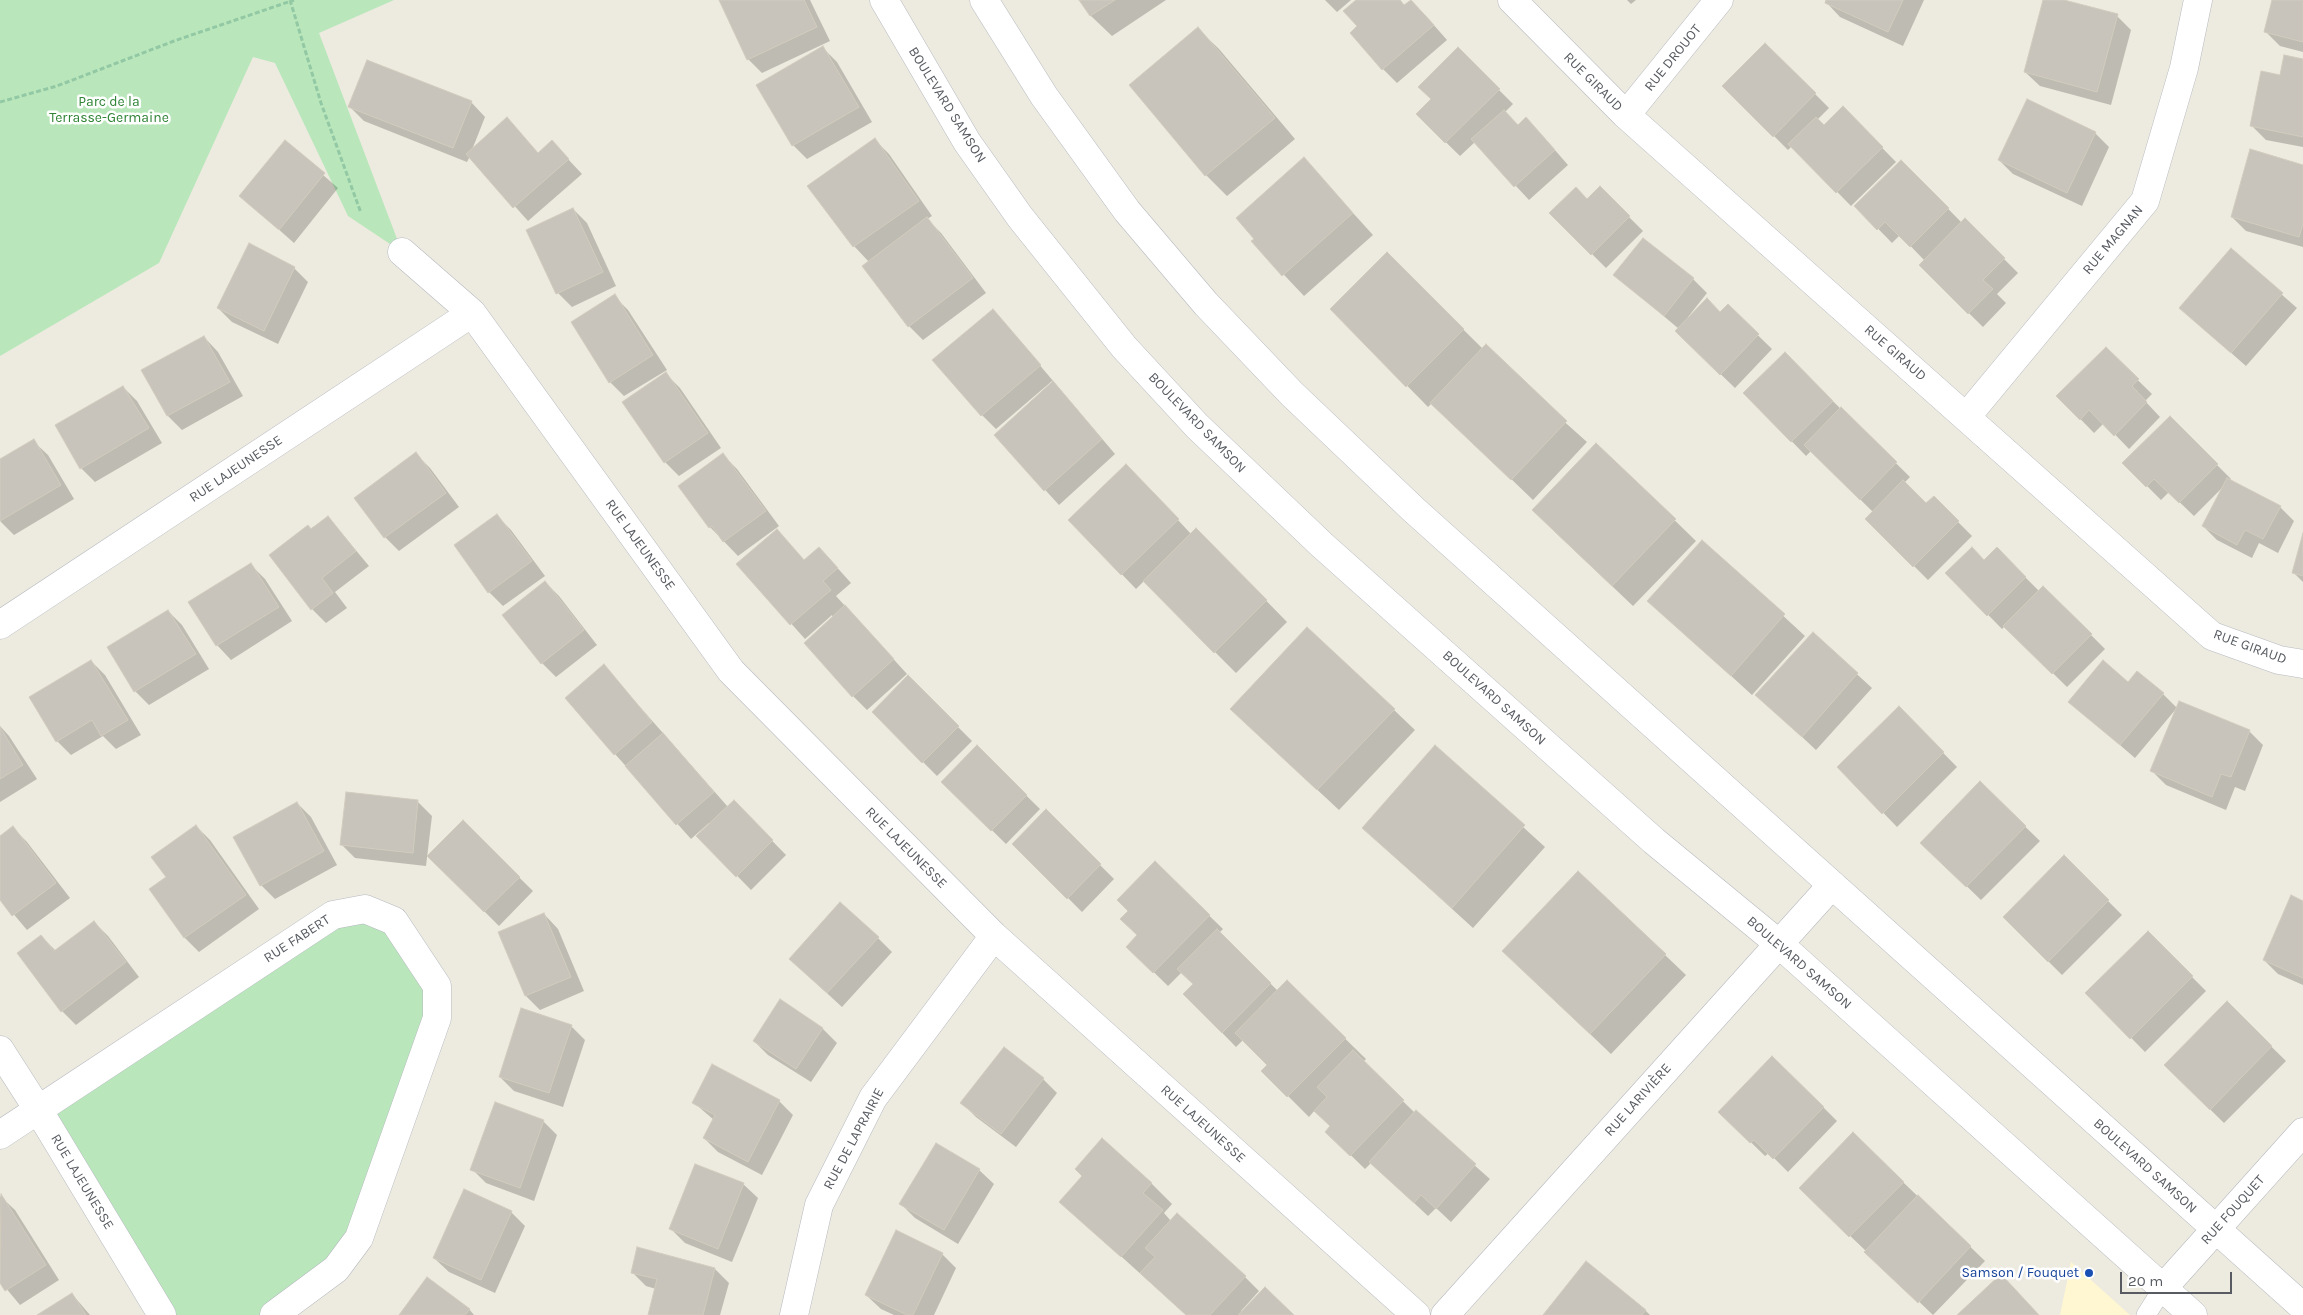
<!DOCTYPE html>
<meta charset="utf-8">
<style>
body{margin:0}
#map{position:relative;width:2303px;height:1315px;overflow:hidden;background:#edeadf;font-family:Karla,sans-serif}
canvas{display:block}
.scale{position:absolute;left:2120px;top:1272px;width:112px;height:22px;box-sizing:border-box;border:2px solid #585c62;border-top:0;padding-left:6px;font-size:15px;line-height:18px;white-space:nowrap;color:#585c62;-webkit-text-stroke:4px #fff;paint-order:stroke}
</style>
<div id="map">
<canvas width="2303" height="1315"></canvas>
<div class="scale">20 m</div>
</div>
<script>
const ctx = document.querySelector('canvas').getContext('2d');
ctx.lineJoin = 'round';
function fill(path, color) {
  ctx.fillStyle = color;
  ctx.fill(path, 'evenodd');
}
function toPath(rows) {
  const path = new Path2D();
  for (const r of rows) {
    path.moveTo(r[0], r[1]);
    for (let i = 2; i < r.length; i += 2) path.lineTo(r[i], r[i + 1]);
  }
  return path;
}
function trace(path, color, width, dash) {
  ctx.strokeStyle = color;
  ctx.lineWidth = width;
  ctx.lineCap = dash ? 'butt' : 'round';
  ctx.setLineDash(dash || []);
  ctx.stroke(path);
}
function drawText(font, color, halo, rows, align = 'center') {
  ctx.font = font + ' Karla,sans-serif';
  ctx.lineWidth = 5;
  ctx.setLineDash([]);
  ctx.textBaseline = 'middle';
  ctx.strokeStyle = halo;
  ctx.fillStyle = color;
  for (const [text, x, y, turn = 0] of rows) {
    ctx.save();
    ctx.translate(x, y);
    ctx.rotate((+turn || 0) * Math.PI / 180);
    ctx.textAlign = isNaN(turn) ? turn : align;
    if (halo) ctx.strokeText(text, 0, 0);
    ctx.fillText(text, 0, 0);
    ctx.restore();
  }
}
fill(toPath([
 [2071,1262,2130,1315,2060,1315]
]), '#fff6d2');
fill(toPath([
 [0,0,394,0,319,33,402,252,348,216,275,63,253,57,159,263,0,356],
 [365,909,437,986,359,1238,274,1315,162,1315,39,1111]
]), '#b9e7bb');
fill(toPath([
 [720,0,810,0,830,41,762,73,748,59],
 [1081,0,1166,0,1112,36,1091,16],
 [1325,0,1351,0,1337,12],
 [1358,0,1400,0,1405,6,1425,15,1447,40,1397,83,1383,69,1359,26],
 [1627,0,1636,0,1631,4],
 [1827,0,1924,0,1903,46,1840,17,1826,2],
 [2044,0,2060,0,2117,16,2131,30,2111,105,2040,86,2025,72],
 [2274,0,2303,0,2303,52,2280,46,2266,32],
 [1198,29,1219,49,1295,139,1227,196,1206,175,1130,85],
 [1765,44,1829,108,1817,120,1824,127,1843,108,1896,162,1851,206,1792,146,1788,150,1724,86],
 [823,48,837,62,872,122,807,159,793,145],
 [1458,49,1513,104,1505,112,1518,126,1540,133,1568,165,1529,200,1475,142,1460,156,1417,114,1433,99],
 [2303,60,2303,147,2266,140,2252,126,2281,76],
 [471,102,485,117,472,150,507,119,539,154,552,142,582,174,528,221,470,156,467,162,364,121,350,107],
 [2095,133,2109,147,2082,206,2013,174,1999,160],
 [875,140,889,154,932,216,927,219,941,233,986,293,923,340,909,326,864,266,869,262,854,246],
 [285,142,338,188,294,243,241,196],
 [1304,159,1373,235,1304,296,1253,242],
 [1901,161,1962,223,1965,220,2018,273,1997,294,2006,303,1983,327,1920,265,1924,260,1900,235,1892,243,1856,206],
 [2303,166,2303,247,2246,231,2232,217],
 [1600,188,1643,231,1606,268,1551,213,1587,201],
 [573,209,587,223,616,286,572,307,558,293],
 [2231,250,2297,308,2246,366,2180,308],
 [1387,254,1483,349,1587,442,1533,500,1432,403,1428,407,1332,309],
 [294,268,308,282,278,344,232,322,218,308],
 [1615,275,1693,279,1707,293,1688,317,1720,314,1728,306,1772,349,1735,388,1676,331,1679,329],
 [614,296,628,310,667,370,624,396,610,382],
 [993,310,1115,454,1059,505,995,435,1053,383,1052,381,996,429,982,415],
 [204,337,218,352,243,396,182,430,168,416,143,371],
 [2106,349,2152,394,2145,401,2160,417,2129,449,2104,423,2094,433,2058,396],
 [1785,354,1910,477,1904,483,1926,505,1934,498,1972,536,1928,580,1867,519,1873,512,1811,451,1806,456,1745,393],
 [666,374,680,388,721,448,679,476,665,462],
 [123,387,137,401,162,443,95,482,81,468],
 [2170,418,2231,479,2230,480,2280,507,2294,521,2278,553,2259,543,2252,558,2217,540,2203,526,2223,487,2194,516,2169,492,2161,500,2124,463],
 [33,441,48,455,74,499,14,535,0,521,0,461],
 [1596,444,1696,541,1633,606,1554,531],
 [416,454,430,468,459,507,399,551,385,537],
 [723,455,737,469,779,526,738,556,710,527],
 [1140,479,1191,534,1196,529,1287,622,1236,673,1144,581,1136,589,1070,520],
 [497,516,511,530,545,576,503,606,489,592],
 [328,517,369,566,335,592,347,608,326,623,312,609,271,555],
 [777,531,805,561,819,549,833,563,851,583,836,596,907,674,867,710,853,696,832,615,805,639,738,564],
 [2303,538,2303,582,2294,573],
 [1702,541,1805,636,1752,695,1649,601],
 [1997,549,2039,591,2043,587,2105,649,2067,687,2005,626,2002,629,1947,573,1984,561],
 [251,565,265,579,292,621,231,660,217,645,190,603],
 [545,582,559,596,597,645,556,677,542,663],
 [168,611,182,625,209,669,149,705,135,691],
 [1813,634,1872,688,1816,750,1757,695],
 [91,661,105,675,141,735,116,749,103,736,71,755,57,741],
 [604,666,728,807,734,802,786,855,751,890,698,836,711,824,709,823,691,839,615,754],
 [908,677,972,741,937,776,873,712],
 [2128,683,2163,694,2177,708,2249,731,2263,745,2245,791,2235,787,2226,810,2166,785,2152,771,2176,709,2135,758,2070,702],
 [1899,708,1957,767,1897,827,1839,767],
 [1394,710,1415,730,1339,810,1253,730],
 [0,726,9,736,37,779,0,802],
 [977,747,1040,809,1006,844,943,782],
 [1435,747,1545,847,1473,928,1363,828],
 [1980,783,2040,841,1981,900,1922,843],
 [418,802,432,816,426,866,355,858,341,844],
 [297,803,311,817,337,865,275,899,261,885],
 [1046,811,1114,879,1082,912,1014,844],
 [463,822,533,891,499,926,429,856],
 [196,826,210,840,259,909,199,952,185,938,150,889,167,877],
 [13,828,27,842,70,898,27,930,0,898,0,837],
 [2064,857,2122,915,2062,975,2004,917],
 [1155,863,1223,929,1219,933,1278,991,1287,982,1366,1059,1363,1062,1415,1113,1490,1179,1451,1222,1436,1208,1428,1216,1371,1163,1365,1169,1327,1132,1332,1126,1315,1110,1309,1117,1263,1071,1269,1065,1243,1040,1236,1047,1184,994,1194,984,1182,972,1168,986,1128,947,1138,935,1130,911],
 [2303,902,2303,985,2278,974,2264,960],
 [544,914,558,929,584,991,540,1010,526,996,500,933],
 [94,922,108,936,139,977,76,1025,62,1011,41,936,56,951],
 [2148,933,2206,991,2145,1052,2087,993],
 [878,938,892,952,842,1007,805,973],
 [1665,955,1686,975,1611,1054,1525,972],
 [2227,1003,2286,1061,2224,1123,2165,1065],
 [571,1026,585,1040,563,1107,514,1091,500,1077],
 [822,1028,837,1043,811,1082,768,1055,754,1041],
 [1043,1079,1057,1093,1016,1147,976,1117,962,1103],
 [779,1101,793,1115,762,1175,718,1152,704,1138,714,1120,693,1102],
 [1823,1107,1837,1121,1788,1172,1769,1153,1765,1156,1720,1112],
 [543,1121,557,1135,534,1201,486,1183,472,1169],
 [1853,1134,1985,1261,1933,1315,1800,1188],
 [936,1144,979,1170,994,1184,958,1244,915,1218,901,1204],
 [1151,1183,1172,1204,1164,1213,1171,1221,1245,1277,1259,1291,1241,1311,1243,1313,1292,1315,1186,1315,1061,1202],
 [743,1184,758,1198,732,1262,685,1243,671,1229],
 [0,1196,15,1210,59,1280,20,1305,0,1281],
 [511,1212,525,1226,495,1293,449,1272,434,1258],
 [942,1254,956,1268,934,1315,894,1315,881,1309,866,1295],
 [715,1269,729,1283,720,1315,649,1315,656,1289,646,1286,632,1272],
 [72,1294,90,1315,39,1315],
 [469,1309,474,1315,400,1315],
 [1645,1310,1650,1315,1545,1315]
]), '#0003');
const building = toPath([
 [719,0,804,0,817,27,747,60,719,0],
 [1079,0,1115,0,1090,16,1079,0],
 [1356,0,1400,0,1404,5,1411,0,1434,25,1382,70,1350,33,1357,26,1343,11,1356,0],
 [1826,0,1903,0,1888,32,1825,3,1826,0],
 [2043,0,2064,0,2118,14,2097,92,2024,72,2043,0],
 [2272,0,2303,0,2303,42,2264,32,2272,0],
 [1198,27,1275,118,1205,176,1129,85,1198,27],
 [1765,43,1816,93,1773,137,1722,86,1765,43],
 [823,46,859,107,792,146,756,85,823,46],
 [1458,47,1500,89,1445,143,1416,114,1431,99,1418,87,1458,47],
 [2284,55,2303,59,2303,137,2250,126,2261,71,2280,75,2284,55],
 [367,60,472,101,453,148,348,107,367,60],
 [2027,99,2096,132,2067,193,1998,160,2027,99],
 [1843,106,1883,147,1836,193,1788,144,1816,117,1824,125,1843,106],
 [1504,110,1518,125,1526,117,1555,150,1514,187,1471,139,1504,110],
 [507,117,538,153,552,140,569,159,513,208,466,154,507,117],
 [875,138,919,201,853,247,807,186,875,138],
 [285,140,325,173,279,230,239,196,285,140],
 [2250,149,2303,165,2303,224,2299,237,2231,217,2250,149],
 [1304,157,1353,213,1282,276,1251,241,1254,239,1236,218,1304,157],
 [1901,160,1949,208,1910,247,1885,222,1877,230,1854,206,1901,160],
 [1600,186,1630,216,1591,255,1549,213,1576,187,1587,199,1600,186],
 [573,208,603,272,556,294,526,230,573,208],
 [927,217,973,278,908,327,862,266,927,217],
 [1965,218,2005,258,1983,280,1993,289,1968,314,1919,265,1965,218],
 [1643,238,1694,278,1664,316,1613,275,1643,238],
 [249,243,295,267,264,331,217,308,249,243],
 [2231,248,2283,293,2231,353,2179,308,2231,248],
 [1387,252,1464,329,1406,387,1330,309,1387,252],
 [615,294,653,355,609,383,571,322,615,294],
 [1707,298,1720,312,1728,304,1759,334,1720,375,1675,331,1707,298],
 [993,309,1041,365,981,416,932,360,993,309],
 [204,336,230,382,167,416,141,370,204,336],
 [1486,344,1567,421,1511,480,1430,403,1486,344],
 [2106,347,2139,379,2132,386,2147,402,2114,436,2089,410,2080,420,2056,396,2106,347],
 [1785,352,1833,401,1791,442,1743,393,1785,352],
 [666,372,708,433,664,463,622,402,666,372],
 [1053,381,1102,439,1044,491,994,435,1053,381],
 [123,386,149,428,80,469,55,425,123,386],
 [1841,407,1897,462,1860,500,1804,445,1841,407],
 [2170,416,2218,464,2179,503,2154,479,2146,487,2122,463,2170,416],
 [34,439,61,485,0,521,0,459,34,439],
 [1596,443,1676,519,1612,586,1532,510,1596,443],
 [416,452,446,493,384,538,354,498,416,452],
 [723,453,766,511,723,542,712,526,709,528,678,486,723,453],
 [1126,464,1179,519,1121,575,1068,520,1126,464],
 [2227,478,2281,506,2263,539,2245,530,2237,545,2202,526,2227,478],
 [1903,480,1926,503,1934,496,1959,521,1913,567,1865,519,1903,480],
 [497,514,532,561,488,593,454,545,497,514],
 [328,516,356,551,322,578,333,593,311,610,269,555,308,525,311,529,328,516],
 [1196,528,1267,600,1214,653,1143,581,1196,528],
 [777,529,804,560,819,547,838,568,823,581,831,590,790,625,736,564,777,529],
 [2303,533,2303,576,2292,573,2303,533],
 [1702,540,1785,614,1731,676,1647,601,1702,540],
 [1972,547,1984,560,1997,547,2026,577,1987,616,1945,573,1972,547],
 [251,563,279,607,216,646,188,602,251,563],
 [545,581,584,630,541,664,502,615,545,581],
 [2043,586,2092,634,2052,674,2003,626,2043,586],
 [845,605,894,659,852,697,804,643,845,605],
 [168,610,196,654,134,692,107,647,168,610],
 [1307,627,1395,709,1317,790,1230,709,1307,627],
 [1813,632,1858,673,1802,737,1755,695,1813,632],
 [91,660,128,720,101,736,92,720,56,742,29,697,91,660],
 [2103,660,2128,682,2137,671,2164,693,2120,745,2068,702,2103,660],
 [604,664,652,722,614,755,565,698,604,664],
 [908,675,959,726,922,763,872,712,908,675],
 [2179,701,2250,730,2231,777,2221,774,2212,797,2150,771,2179,701],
 [1899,706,1944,752,1882,814,1837,767,1899,706],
 [0,727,23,765,0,779,0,727],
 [663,733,714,792,676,825,625,766,663,733],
 [977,745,1027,795,991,831,941,782,977,745],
 [1435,745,1525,825,1452,908,1362,828,1435,745],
 [1980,781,2026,826,1966,887,1920,843,1980,781],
 [346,792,418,800,413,853,340,845,346,792],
 [734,800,773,840,736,877,696,836,734,800],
 [297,802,324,851,260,886,233,837,297,802],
 [1046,809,1101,864,1067,899,1012,844,1046,809],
 [463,820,520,877,484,912,427,856,463,820],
 [196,825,246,895,184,938,149,889,166,877,151,857,196,825],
 [13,826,56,883,12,916,0,900,0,836,13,826],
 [2064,855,2109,900,2048,962,2003,917,2064,855],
 [1155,861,1210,915,1153,973,1126,947,1137,935,1120,919,1128,911,1117,900,1155,861],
 [1578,871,1666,954,1590,1034,1502,951,1578,871],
 [2291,895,2303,901,2303,978,2263,960,2291,895],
 [840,902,879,937,827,993,789,959,840,902],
 [544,913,571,977,525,996,498,932,544,913],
 [94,921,126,962,61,1012,17,953,41,935,54,951,94,921],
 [1217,929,1271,983,1222,1033,1183,994,1193,984,1177,969,1217,929],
 [2148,931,2193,976,2130,1039,2085,993,2148,931],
 [1287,980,1346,1038,1287,1097,1261,1071,1267,1065,1235,1033,1287,980],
 [780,999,823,1028,796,1069,753,1041,780,999],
 [2227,1001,2272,1046,2210,1110,2164,1065,2227,1001],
 [521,1008,572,1025,549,1093,499,1077,521,1008],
 [1004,1047,1044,1078,1001,1134,960,1103,1004,1047],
 [1353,1050,1404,1100,1350,1156,1325,1132,1330,1126,1314,1111,1327,1097,1317,1087,1353,1050],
 [1772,1056,1824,1107,1773,1159,1754,1140,1750,1143,1718,1112,1772,1056],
 [712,1064,780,1100,748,1162,703,1138,715,1115,692,1103,712,1064],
 [495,1102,544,1120,520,1188,470,1170,495,1102],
 [1416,1110,1476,1164,1436,1209,1421,1195,1414,1203,1369,1162,1416,1110],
 [1853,1132,1904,1182,1849,1237,1799,1188,1853,1132],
 [1102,1138,1152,1183,1143,1193,1163,1210,1121,1257,1059,1202,1082,1176,1075,1169,1102,1138],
 [936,1143,980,1169,944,1230,899,1204,936,1143],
 [695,1164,744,1183,718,1249,669,1229,695,1164],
 [464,1189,512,1211,481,1280,433,1258,464,1189],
 [1,1194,46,1265,5,1291,0,1283,1,1194],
 [1918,1195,1971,1246,1918,1303,1864,1252,1918,1195],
 [1177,1213,1246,1276,1210,1315,1186,1315,1140,1273,1155,1257,1145,1248,1177,1213],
 [896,1230,943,1253,913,1315,907,1315,865,1295,896,1230],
 [637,1247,715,1268,703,1315,648,1315,657,1279,631,1273,637,1247],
 [1586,1261,1646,1310,1642,1315,1543,1315,1586,1261],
 [2001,1274,2039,1315,1957,1315,2001,1274],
 [427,1277,470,1309,465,1315,399,1315,427,1277],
 [1265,1287,1294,1315,1238,1315,1265,1287],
 [72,1293,86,1315,37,1315,72,1293]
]);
fill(building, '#c8c4bc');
trace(building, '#d2ccbd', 1);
const service = toPath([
 [2146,1315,2163,1288]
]);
const minor = toPath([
 [1512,0,1626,115,2212,636,2279,660,2303,664],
 [1626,115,1719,0],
 [402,252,472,313],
 [1967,416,2145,201,2184,68,2198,0],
 [0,625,472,313,731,671,994,936,1416,1315],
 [0,1050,39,1111,162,1315],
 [0,1135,333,915,365,909,394,921,437,986,437,1018,359,1238,336,1269,274,1315],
 [2163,1288,2303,1132],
 [794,1315,819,1205,873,1098,994,936],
 [1445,1315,1832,885]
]);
const tertiary = toPath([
 [884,0,967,142,1020,217,1124,347,1197,426,1322,545,1654,841,1778,943,2193,1315],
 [984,0,1044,96,1127,211,1206,304,1292,394,1414,510,2303,1307]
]);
trace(service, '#b7bac0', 20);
trace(minor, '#b7bac0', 29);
trace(tertiary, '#b7bac0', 29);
trace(toPath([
 [290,0,321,103,361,213],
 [0,102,57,86,174,41,294,0]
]), '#92c8a3', 3, [5, 2.5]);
trace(service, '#fff', 19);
trace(minor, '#fff', 28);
trace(tertiary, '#fff', 28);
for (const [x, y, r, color] of [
 [2089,1273,5,"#1a4fb4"]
]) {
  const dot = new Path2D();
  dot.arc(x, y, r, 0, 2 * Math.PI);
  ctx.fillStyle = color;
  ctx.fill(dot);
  trace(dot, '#fff', 2);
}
drawText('14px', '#585c62', '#fff', [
 ["RUE DROUOT",1673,58,-51],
 ["RUE GIRAUD",1593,82,45],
 ["BOULEVARD SAMSON",947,105,58],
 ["RUE MAGNAN",2113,240,-50],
 ["RUE GIRAUD",1895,353,41],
 ["BOULEVARD SAMSON",1197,423,46],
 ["RUE LAJEUNESSE",236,469,-34],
 ["RUE LAJEUNESSE",640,545,54],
 ["RUE GIRAUD",2250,647,20],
 ["BOULEVARD SAMSON",1494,698,42],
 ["RUE LAJEUNESSE",906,848,45],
 ["RUE FABERT",297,939,-33],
 ["BOULEVARD SAMSON",1799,963,41],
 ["RUE LARIVIÈRE",1638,1100,-48],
 ["RUE LAJEUNESSE",1203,1124,42],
 ["RUE DE LAPRAIRIE",854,1139,-62],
 ["BOULEVARD SAMSON",2145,1166,42],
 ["RUE LAJEUNESSE",82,1182,59],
 ["RUE FOUQUET",2233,1210,-48]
]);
drawText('14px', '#2e8335', '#fff', [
 ["Parc de la",109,102],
 ["Terrasse-Germaine",109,118]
]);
drawText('14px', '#164399', '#fff', [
 ["Samson / Fouquet",2079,1273]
], 'right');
</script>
